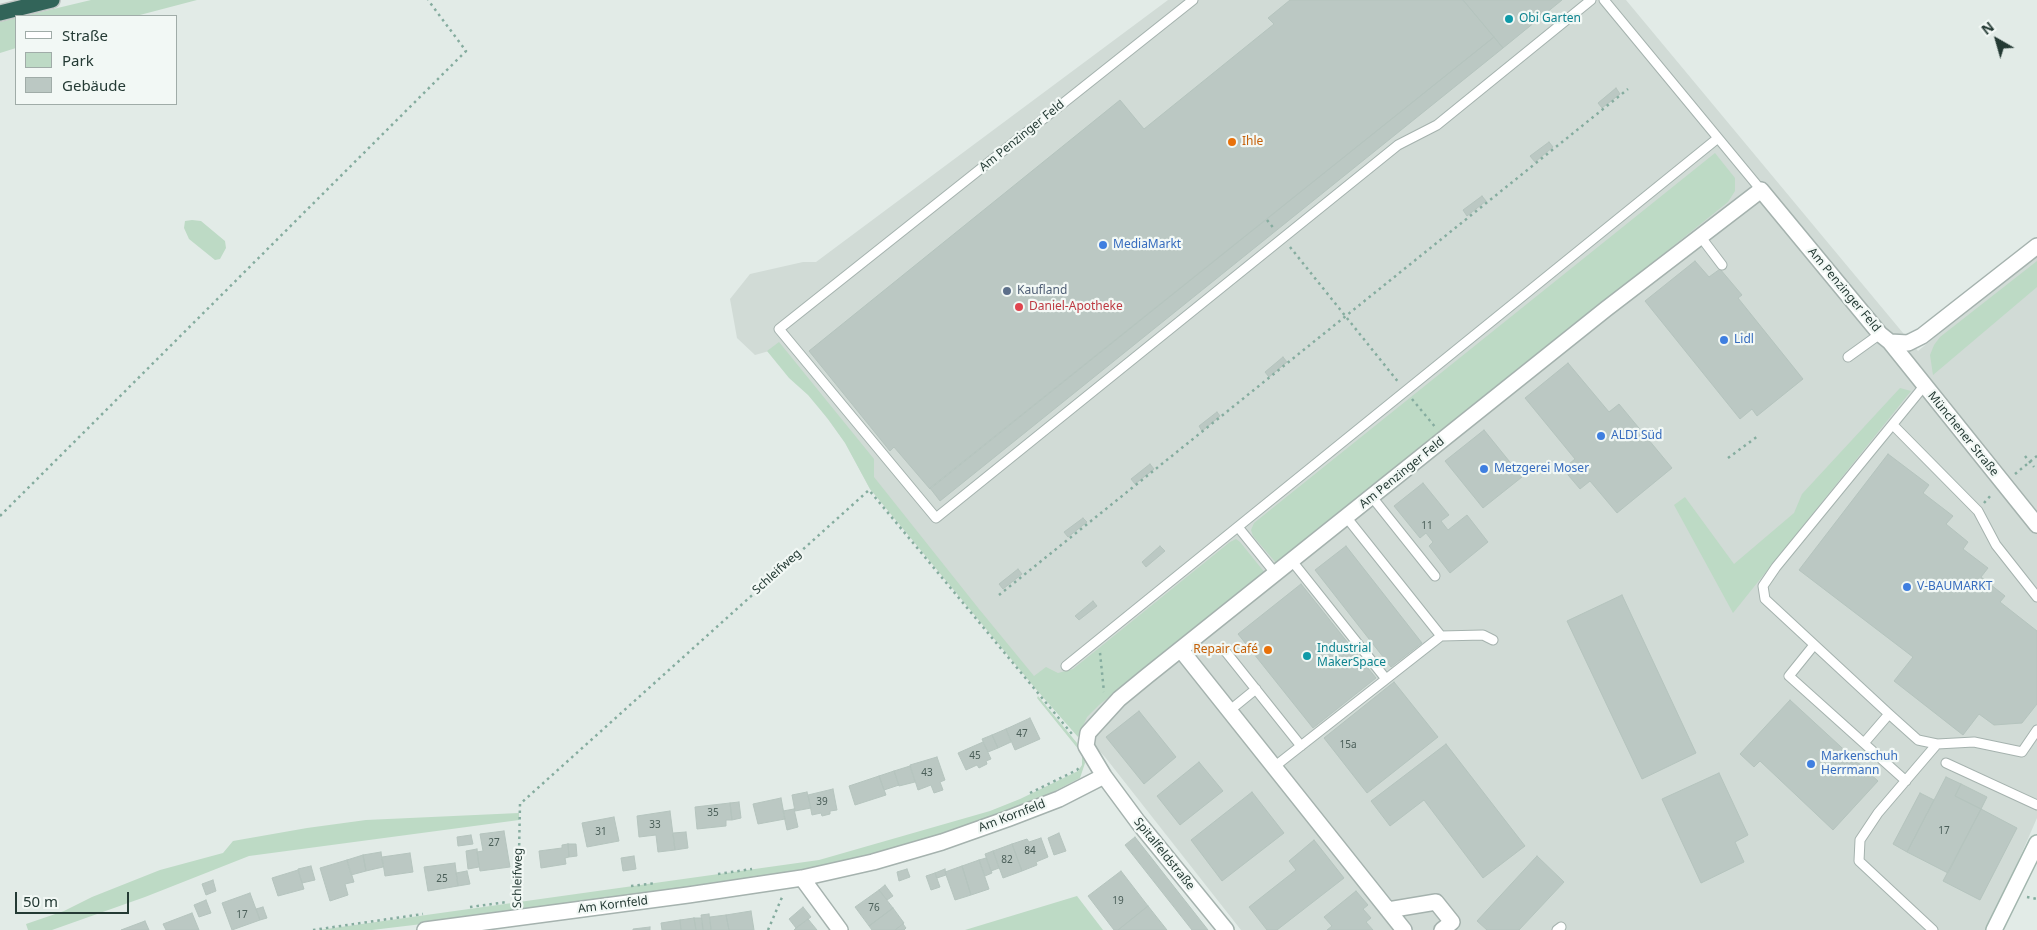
<!DOCTYPE html>
<meta charset="utf-8">
<style>
body{margin:0}
#map{position:relative;width:2037px;height:930px;overflow:hidden;background:#e2ebe7;font-family:"Noto Sans",sans-serif}
canvas{display:block}
.legend{position:absolute;left:15px;top:15px;width:162px;height:90px;box-sizing:border-box;background:#f2f8f5;border:1px solid #a0aca8;margin:0;padding:6px 9px;list-style:none;font-size:15px;color:#243a34}
.legend li{display:flex;align-items:center;gap:10px;height:25px}
.legend b{width:25px;border:1px solid #a0aca8}
.north{position:absolute;left:1972px;top:15px;width:50px;height:50px;-webkit-text-stroke:4px #f2f8f5;paint-order:stroke;rotate:322deg;font-size:14px;font-weight:700;line-height:20px;text-align:center;color:#243a34}
.north::after{content:'';display:block;margin:auto;width:18px;height:22px;background:#243a34;clip-path:polygon(50% 0,100% 100%,50% 72%,0 100%)}
.scale{position:absolute;left:15px;top:892px;width:114px;height:22px;box-sizing:border-box;border:2px solid #243a34;border-top:0;padding-left:6px;font-size:15px;line-height:18px;white-space:nowrap;color:#243a34;-webkit-text-stroke:4px #f2f8f5;paint-order:stroke}
</style>
<div id="map">
<canvas width="2037" height="930"></canvas>
<ul class="legend">
<li><b style="height:6px;background:#fff"></b>Straße</li>
<li><b style="height:14px;background:#bddac5"></b>Park</li>
<li><b style="height:14px;background:#bbc8c3"></b>Gebäude</li>
</ul>
<div class="north">N</div>
<div class="scale">50 m</div>
</div>
<script>
const ctx = document.querySelector('canvas').getContext('2d');
ctx.lineJoin = 'round';
function fill(path, color) {
  ctx.fillStyle = color;
  ctx.fill(path, 'evenodd');
}
function toPath(rows) {
  const path = new Path2D();
  for (const r of rows) {
    path.moveTo(r[0], r[1]);
    for (let i = 2; i < r.length; i += 2) path.lineTo(r[i], r[i + 1]);
  }
  return path;
}
function trace(path, color, width, dash) {
  ctx.strokeStyle = color;
  ctx.lineWidth = width;
  ctx.lineCap = dash ? 'butt' : 'round';
  ctx.setLineDash(dash || []);
  ctx.stroke(path);
}
function drawText(font, color, halo, rows, align = 'center') {
  ctx.font = font + ' "Noto Sans",sans-serif';
  ctx.lineWidth = 4.5;
  ctx.setLineDash([]);
  ctx.textBaseline = 'middle';
  ctx.strokeStyle = halo;
  ctx.fillStyle = color;
  for (const [text, x, y, turn = 0] of rows) {
    ctx.save();
    ctx.translate(x, y);
    ctx.rotate((+turn || 0) * Math.PI / 180);
    ctx.textAlign = isNaN(turn) ? turn : align;
    if (halo) ctx.strokeText(text, 0, 0);
    ctx.fillText(text, 0, 0);
    ctx.restore();
  }
}
fill(toPath([
 [1168,0,1626,0,1918,351,2037,252,2037,818,2002,898,1986,930,1241,930,1105,757,1073,724,870,489,845,442,809,394,769,351,755,355,737,338,730,299,750,274,803,262,816,262]
]), '#d1dbd6');
fill(toPath([
 [91,0,197,0,136,16,24,16],
 [16,18,16,48,0,53,0,22],
 [1715,153,1735,178,1735,191,1728,202,1277,564,1253,536,1251,530,1254,523],
 [192,220,201,221,225,241,226,248,220,259,215,260,189,239,184,228,185,221],
 [2037,261,2037,287,1933,375,1930,355,1934,345,1940,337],
 [779,342,874,459,874,477,979,609,1034,676,1046,667,1058,673,1073,669,1230,542,1236,539,1240,542,1265,573,1099,705,1087,717,1078,737,1035,688,870,489,845,443,828,419,808,395,789,378,767,351],
 [1900,388,1911,391,1733,613,1674,505,1685,497,1734,564,1794,513,1802,494],
 [1038,696,1077,743,1079,750,1037,698],
 [1082,748,1083,748,1085,763,1080,778,1053,792,1001,814,908,846,788,874,489,916,372,930,319,930,819,860,990,811,1020,799,1078,771,1082,765],
 [519,813,519,820,249,856,145,897,52,930,28,930,26,924,64,911,92,897,160,870,223,853,233,841,307,828,366,820],
 [1077,896,1103,930,965,930]
]), '#bddac5');
const building = toPath([
 [1290,0,1463,0,1494,37,930,489,894,447,890,451,809,351,1120,100,1144,129,1274,24,1268,18,1290,0],
 [1463,0,1562,0,1503,48,1463,0],
 [1494,37,1503,48,940,501,930,488,1494,37],
 [1616,88,1620,94,1602,108,1598,103,1616,88],
 [1549,142,1553,147,1535,162,1530,156,1549,142],
 [1482,196,1486,201,1467,216,1463,210,1482,196],
 [1695,261,1709,277,1720,269,1742,295,1738,298,1803,379,1757,416,1752,409,1740,419,1645,301,1695,261],
 [1283,357,1287,362,1269,377,1265,372,1283,357],
 [1568,363,1609,412,1619,404,1672,468,1617,513,1590,481,1580,489,1563,469,1575,459,1525,398,1568,363],
 [1217,412,1220,416,1202,431,1199,426,1217,412],
 [1484,430,1522,477,1483,508,1445,461,1484,430],
 [1888,454,1929,485,1923,493,1953,516,1946,524,1968,542,1963,549,1988,568,1981,577,2005,596,2000,602,2037,631,2037,704,2022,723,1994,725,1979,714,1963,735,1894,681,1913,657,1799,570,1888,454],
 [1150,464,1154,469,1135,484,1131,479,1150,464],
 [1423,483,1449,515,1441,521,1448,530,1467,515,1488,542,1450,573,1429,546,1433,542,1426,533,1420,538,1394,506,1423,483],
 [1083,518,1087,522,1068,537,1064,532,1083,518],
 [1160,546,1165,551,1146,567,1142,562,1160,546],
 [1346,546,1422,643,1391,667,1315,570,1346,546],
 [1018,569,1022,574,1003,589,999,584,1018,569],
 [1301,584,1376,678,1313,728,1238,634,1301,584],
 [1622,595,1696,753,1642,779,1567,621,1622,595],
 [1093,601,1097,606,1079,620,1075,616,1093,601],
 [1394,682,1438,737,1367,793,1324,738,1394,682],
 [1790,700,1878,781,1833,830,1760,761,1754,767,1740,754,1790,700],
 [1139,711,1176,757,1144,784,1106,737,1139,711],
 [1030,718,1040,739,1015,750,1006,729,1030,718],
 [1006,729,1011,742,998,748,992,735,1006,729],
 [992,735,998,748,988,752,982,739,992,735],
 [983,742,991,759,986,761,987,764,979,768,977,765,966,770,958,753,983,742],
 [1446,744,1525,846,1483,878,1424,800,1390,826,1371,801,1446,744],
 [937,757,945,780,940,782,943,790,934,793,931,785,918,790,910,765,937,757],
 [1199,762,1223,791,1180,825,1157,796,1199,762],
 [910,766,915,782,899,786,894,771,910,766],
 [894,771,899,785,884,790,879,776,894,771],
 [1719,773,1748,835,1735,842,1744,862,1701,883,1662,799,1719,773],
 [879,776,886,795,855,805,849,786,879,776],
 [1946,777,1961,784,1955,796,1981,809,1948,873,1907,852,1946,777],
 [1961,784,1987,797,1981,809,1955,796,1961,784],
 [833,789,837,810,830,811,830,814,822,816,821,813,812,815,808,795,833,789],
 [807,792,811,808,795,811,792,795,807,792],
 [1252,792,1284,833,1222,881,1191,840,1252,792],
 [1920,793,1934,800,1907,852,1893,844,1920,793],
 [781,798,785,819,758,824,753,804,781,798],
 [739,802,741,818,732,820,730,803,739,802],
 [730,803,732,820,726,820,726,826,697,829,695,807,730,803],
 [794,809,798,827,787,830,783,811,794,809],
 [1981,809,2017,828,1980,900,1943,881,1981,809],
 [670,811,675,850,658,852,656,835,639,837,637,816,670,811],
 [614,817,619,841,587,847,582,823,614,817],
 [504,831,510,867,480,871,477,852,483,851,480,834,504,831],
 [686,832,688,848,675,850,673,833,686,832],
 [1059,833,1066,851,1054,855,1048,838,1059,833],
 [471,835,473,844,458,846,457,837,471,835],
 [1135,837,1208,930,1192,930,1125,845,1135,837],
 [1041,838,1048,857,1036,862,1037,865,1022,871,1012,844,1027,839,1029,842,1041,838],
 [1314,840,1344,878,1277,930,1267,930,1249,907,1296,870,1289,861,1314,840],
 [568,844,569,857,565,858,566,864,541,868,539,851,562,848,562,845,568,844],
 [568,844,576,844,577,856,569,857,568,844],
 [1012,844,1022,871,1003,878,993,851,1012,844],
 [477,849,479,867,468,869,466,851,477,849],
 [993,851,999,868,991,871,985,854,993,851],
 [381,852,383,867,366,871,363,855,381,852],
 [410,853,413,872,385,876,382,857,410,853],
 [363,855,366,871,351,875,347,860,363,855],
 [634,856,636,869,623,871,621,858,634,856],
 [1537,856,1564,882,1519,930,1487,930,1477,921,1537,856],
 [986,858,992,873,985,876,979,860,986,858],
 [347,860,354,882,345,884,348,895,330,901,320,868,347,860],
 [979,860,989,889,971,895,962,866,979,860],
 [455,863,458,886,428,891,424,867,455,863],
 [311,866,315,880,302,883,298,869,311,866],
 [962,866,971,895,955,900,945,872,962,866],
 [907,869,910,877,899,881,897,872,907,869],
 [945,869,946,875,937,878,935,873,945,869],
 [298,870,304,889,278,896,272,878,298,870],
 [467,871,470,884,458,886,456,873,467,871],
 [1121,871,1148,906,1118,930,1114,930,1088,896,1121,871],
 [935,873,940,887,931,890,926,876,935,873],
 [213,880,216,891,206,895,202,884,213,880],
 [885,885,893,896,887,900,879,890,885,885],
 [879,890,893,908,869,926,855,907,879,890],
 [1356,891,1368,905,1363,909,1371,918,1366,922,1373,930,1327,930,1332,926,1324,917,1356,891],
 [250,893,260,920,232,930,222,903,250,893],
 [206,900,211,913,199,917,194,905,206,900],
 [1148,906,1167,930,1118,930,1148,906],
 [263,907,267,918,260,920,256,909,263,907],
 [803,907,811,917,796,928,789,919,803,907],
 [893,908,904,923,895,930,872,930,869,926,893,908],
 [751,911,754,930,729,930,726,915,751,911],
 [192,913,199,930,166,930,163,924,192,913],
 [709,914,711,930,703,930,701,915,709,914],
 [726,915,729,930,711,930,710,917,726,915],
 [694,918,696,930,681,930,680,920,694,918],
 [694,918,702,918,703,930,696,930,694,918],
 [808,919,817,930,794,930,796,928,808,919],
 [680,920,681,930,662,930,661,923,680,920],
 [145,921,149,930,121,930,145,921],
 [903,924,906,928,904,930,895,930,903,924],
 [650,927,650,930,633,930,633,929,650,927]
]);
fill(building, '#bbc8c3');
trace(building, '#b5c4be', 1);
const lane = toPath([
 [1193,0,779,329,936,518,1398,145,1437,125,1591,0],
 [1604,0,1761,190],
 [1700,236,1722,265],
 [1848,357,1880,334],
 [1924,386,1776,567,1763,586,1765,599,1889,714,1918,740,1937,744],
 [1893,425,1978,511,1996,545,2037,597],
 [1372,497,1435,576],
 [1347,518,1441,636,1483,635,1493,640],
 [1238,527,1276,574],
 [1292,561,1386,679],
 [1814,645,1789,676,1906,781],
 [1226,652,1301,746],
 [1066,666,1718,138],
 [1229,711,1256,689],
 [1864,743,1889,714],
 [1946,763,2037,805],
 [1274,767,1441,636],
 [1557,930,1561,927],
 [1933,930,1859,861,1860,840,1878,813,1937,744,1974,742,2022,752,2037,730]
]);
const street = toPath([
 [1890,342,1908,343,1922,336,2037,246],
 [1181,650,1404,930],
 [802,878,840,930],
 [1388,910,1436,902,1452,922,1442,930],
 [425,930,688,895,802,878,873,862,942,842,1007,819,1059,799,1104,776],
 [1226,930,1138,822,1104,776,1086,746,1088,733,1119,699,1147,676,1606,309,1761,190,1880,334,1890,342,2037,525]
]);
const secondary = toPath([
 [1994,930,2037,843]
]);
const highway = toPath([
 [0,13,52,0]
]);
trace(lane, '#a5b2ae', 11);
trace(street, '#a5b2ae', 18);
trace(secondary, '#a2b6ae', 18);
trace(highway, '#c2c8c6', 18);
trace(toPath([
 [1267,220,1275,230],
 [1290,247,1399,383],
 [1412,399,1436,428],
 [2025,456,2034,467],
 [1728,458,1758,436],
 [2015,474,2037,456],
 [1984,503,1992,494],
 [0,516,466,51,428,0],
 [999,595,1628,89],
 [1100,653,1104,692],
 [1030,793,1077,770,1080,766],
 [718,874,752,869],
 [631,886,656,883],
 [2027,897,2037,899],
 [518,904,520,804,869,490,1072,734],
 [470,907,507,902],
 [313,930,423,914],
 [768,930,783,895]
]), '#85ac9f', 2.5, [2.5, 4]);
trace(lane, '#fff', 9);
trace(street, '#fff', 15);
trace(secondary, '#fff', 15);
trace(highway, '#326459', 15);
for (const [x, y, r, color] of [
 [1509,19,5,"#0f9aa8"],
 [1232,142,5,"#e8710a"],
 [1103,245,5,"#3f7fe0"],
 [1007,291,5,"#5c6f8a"],
 [1019,307,5,"#e0444e"],
 [1724,340,5,"#3f7fe0"],
 [1601,436,5,"#3f7fe0"],
 [1484,469,5,"#3f7fe0"],
 [1907,587,5,"#3f7fe0"],
 [1268,650,5,"#e8710a"],
 [1307,656,5,"#0f9aa8"],
 [1811,764,5,"#3f7fe0"]
]) {
  const dot = new Path2D();
  dot.arc(x, y, r, 0, 2 * Math.PI);
  ctx.fillStyle = color;
  ctx.fill(dot);
  trace(dot, '#f2f8f5', 2);
}
drawText('10px', '#4a5e58', null, [
 ["11",1427,526],
 ["47",1022,734],
 ["15a",1348,745],
 ["45",975,756],
 ["43",927,773],
 ["39",822,802],
 ["35",713,813],
 ["33",655,825],
 ["17",1944,831],
 ["31",601,832],
 ["27",494,843],
 ["84",1030,851],
 ["82",1007,860],
 ["25",442,879],
 ["19",1118,901],
 ["76",874,908],
 ["17",242,915]
]);
drawText('12px', '#0d838f', '#f2f8f5', [
 ["Obi Garten",1519,19],
 ["Industrial",1317,649],
 ["MakerSpace",1317,663]
], 'left');
drawText('12px', '#243a34', '#f2f8f5', [
 ["Am Penzinger Feld",1022,136,-39],
 ["Am Penzinger Feld",1844,290,50],
 ["Münchener Straße",1963,434,51],
 ["Am Penzinger Feld",1402,473,-39],
 ["Schleifweg",777,572,-42],
 ["Am Kornfeld",1012,816,-21],
 ["Spitalfeldstraße",1164,854,51],
 ["Schleifweg",518,878,-89],
 ["Am Kornfeld",613,905,-7]
]);
drawText('12px', '#c56008', '#f2f8f5', [
 ["Ihle",1242,142],
 ["Repair Café",1258,650,"right"]
], 'left');
drawText('12px', '#366cbe', '#f2f8f5', [
 ["MediaMarkt",1113,245],
 ["Lidl",1734,340],
 ["ALDI Süd",1611,436],
 ["Metzgerei Moser",1494,469],
 ["V-BAUMARKT",1917,587],
 ["Markenschuh",1821,757],
 ["Herrmann",1821,771]
], 'left');
drawText('12px', '#4e5e75', '#f2f8f5', [
 ["Kaufland",1017,291]
], 'left');
drawText('12px', '#be3a42', '#f2f8f5', [
 ["Daniel-Apotheke",1029,307]
], 'left');
</script>
